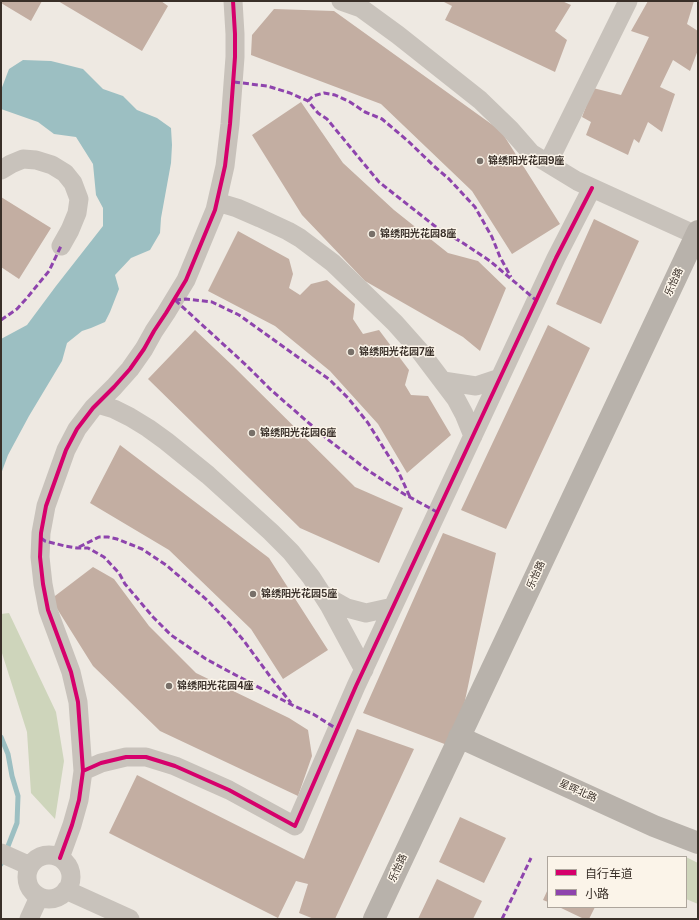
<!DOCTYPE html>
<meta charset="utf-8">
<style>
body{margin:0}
#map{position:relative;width:699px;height:920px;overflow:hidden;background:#eee9e2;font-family:Inter,"Noto Sans SC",sans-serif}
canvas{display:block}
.frame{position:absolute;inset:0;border:2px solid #392f28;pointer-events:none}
.legend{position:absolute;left:547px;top:856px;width:140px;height:52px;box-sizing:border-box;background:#fbf4e9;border:1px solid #ada59c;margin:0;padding:5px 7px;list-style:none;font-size:12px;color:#392f28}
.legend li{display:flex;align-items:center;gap:8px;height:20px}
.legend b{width:20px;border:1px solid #ada59c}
</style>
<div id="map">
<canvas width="699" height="920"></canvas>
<div class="frame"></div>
<ul class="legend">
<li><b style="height:5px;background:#d6006c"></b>自行车道</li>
<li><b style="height:5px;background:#8e44ad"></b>小路</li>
</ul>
</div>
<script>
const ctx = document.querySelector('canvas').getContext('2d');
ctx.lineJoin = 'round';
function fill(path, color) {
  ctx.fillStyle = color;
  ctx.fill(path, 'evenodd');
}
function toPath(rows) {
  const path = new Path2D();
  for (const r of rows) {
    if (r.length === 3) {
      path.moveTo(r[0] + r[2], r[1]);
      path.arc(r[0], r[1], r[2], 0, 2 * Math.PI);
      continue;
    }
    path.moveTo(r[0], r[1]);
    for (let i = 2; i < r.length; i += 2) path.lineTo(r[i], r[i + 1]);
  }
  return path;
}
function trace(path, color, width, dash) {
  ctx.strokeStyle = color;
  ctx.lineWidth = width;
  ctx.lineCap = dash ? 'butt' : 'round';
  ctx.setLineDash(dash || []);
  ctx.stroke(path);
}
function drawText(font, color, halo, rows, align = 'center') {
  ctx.font = font + ' Inter,"Noto Sans SC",sans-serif';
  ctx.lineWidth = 3;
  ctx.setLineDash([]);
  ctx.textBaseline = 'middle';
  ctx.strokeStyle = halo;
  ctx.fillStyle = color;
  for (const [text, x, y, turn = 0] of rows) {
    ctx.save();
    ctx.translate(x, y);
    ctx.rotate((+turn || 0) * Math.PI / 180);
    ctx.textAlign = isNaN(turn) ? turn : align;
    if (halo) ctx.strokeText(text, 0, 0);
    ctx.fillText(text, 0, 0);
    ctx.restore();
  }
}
fill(toPath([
 [9,613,56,712,64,761,55,819,31,793,27,732,1,650,1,614],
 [686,857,698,863,698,904,686,899]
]), '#ced5bb');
fill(toPath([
 [23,60,51,61,83,69,103,89,123,96,137,110,157,118,171,128,172,145,171,163,161,218,160,233,150,250,131,258,115,275,119,289,110,312,105,322,91,328,82,331,67,343,62,361,29,416,8,455,1,474,1,339,27,325,56,286,103,226,103,208,96,195,93,164,76,137,54,134,38,122,1,109,1,90,9,69]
]), '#9cbfc2');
trace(toPath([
 [1,737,8,754,12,776,18,796,17,823,1,864]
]), '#9cbfc2', 5);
fill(toPath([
 [1,1,42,1,31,21,1,3],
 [58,1,161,1,168,6,142,51],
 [442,1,562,1,571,5,555,31,567,40,555,72,445,20,452,6],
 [648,1,694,1,687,24,698,31,698,50,690,71,673,60,660,87,675,94,662,132,648,122,639,143,634,139,628,155,586,135,591,122,582,117,593,88,621,95,649,37,631,31],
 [274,9,334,11,501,131,560,224,512,254,472,191,381,104,251,55,252,35],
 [301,102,343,163,394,210,448,253,478,261,506,288,480,351,463,337,365,281,302,215,252,135],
 [1,197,51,228,19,279,1,267],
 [594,219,639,241,601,324,556,304],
 [238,231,289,259,293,274,289,288,300,295,311,284,327,280,355,304,353,319,363,334,379,330,409,370,405,385,411,395,428,396,451,435,407,473,378,424,330,371,275,326,208,291],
 [548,325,590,348,506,529,461,510],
 [195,330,232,365,355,487,403,508,379,563,300,528,148,379],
 [120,445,269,558,328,650,283,679,251,629,169,550,90,503],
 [443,533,496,553,455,748,363,713],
 [93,567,114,579,149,626,196,673,289,718,308,730,312,756,298,796,160,731,93,666,51,599],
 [357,729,414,749,335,919,314,919,299,913,308,884,296,881,278,918,109,833,137,775,304,859],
 [460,817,506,838,484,883,439,862],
 [437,879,482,901,473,919,418,919],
 [548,889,548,902,543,900],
 [559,907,595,907,589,919,584,919]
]), '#c3aea2');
trace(toPath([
 [341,1,361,8,398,35,480,100,510,129,531,153,577,181,696,235],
 [548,163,628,1],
 [1,170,11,164,23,159,36,160,52,165,65,173,73,183,79,199,77,213,70,230,61,246],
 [217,202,237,208,260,218,288,231,300,238,333,263,395,323,419,350,456,399,464,414,473,436],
 [443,381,476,386,500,378],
 [97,404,114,409,130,417,148,428,166,441,208,475,271,532,291,552,311,577,329,605,364,670],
 [322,594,347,608,366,613,393,607],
 [83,771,101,763,126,757,146,757,175,766,229,790,295,826,356,686,556,258,592,188],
 [1,853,30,866],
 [49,877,22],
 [60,858,72,825,79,800,83,771,78,702,71,672,48,610,43,584,40,557,41,533,46,506,66,450,77,429,93,408,114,387,130,369,144,349,154,331,166,313,186,280,215,210,225,166,230,124,235,57,235,34,233,1],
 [66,890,130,919],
 [29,919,39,897]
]), '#c8c2bb', 19);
trace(toPath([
 [459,737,654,826,698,843],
 [374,919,698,231]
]), '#b8b2ab', 22);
trace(toPath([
 [234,82,267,86,290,93,308,101,318,113,327,119,379,182,436,227,463,243,490,261,537,301],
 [308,101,313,96,324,93,335,95,350,102,365,112,382,119,408,141,435,167,449,179,475,207,492,237,500,257,511,277],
 [175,300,246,365,270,389,326,438,366,469,404,494,437,512],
 [175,300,186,299,212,302,239,315,330,380,348,398,368,423,398,471,410,497],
 [1,320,17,309,26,299,49,271,61,246],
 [41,538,45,541,65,546,77,548,88,548,104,557,119,573,125,584,153,617,171,635,206,659,228,671,294,706,313,714,337,729],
 [79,547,99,537,108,537,117,539,142,549,166,565,207,600,229,623,244,641,272,679,291,703],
 [502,919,531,858]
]), '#8e44ad', 3, [6, 3]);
trace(toPath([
 [83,771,101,763,126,757,146,757,175,766,229,790,295,826,356,686,556,258,592,188],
 [60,858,72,825,79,800,83,771,78,702,71,672,48,610,43,584,40,557,41,533,46,506,66,450,77,429,93,408,114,387,130,369,144,349,154,331,166,313,186,280,215,210,225,166,230,124,235,57,235,34,233,1]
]), '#d6006c', 4);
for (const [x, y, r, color] of [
 [480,161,4,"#787069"],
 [372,234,4,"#787069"],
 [351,352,4,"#787069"],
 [252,433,4,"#787069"],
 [253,594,4,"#787069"],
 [169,686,4,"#787069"]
]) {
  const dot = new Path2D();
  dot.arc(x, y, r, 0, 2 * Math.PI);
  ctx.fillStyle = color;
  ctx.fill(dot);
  trace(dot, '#fbf4e9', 1.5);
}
drawText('bold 10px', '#392f28', '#fbf4e9', [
 ["锦绣阳光花园9座",488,161],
 ["锦绣阳光花园8座",380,234],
 ["锦绣阳光花园7座",359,352],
 ["锦绣阳光花园6座",260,433],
 ["锦绣阳光花园5座",261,594],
 ["锦绣阳光花园4座",177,686]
], 'left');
drawText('10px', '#392f28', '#fbf4e9', [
 ["乐怡路",674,282,-65],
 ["乐怡路",536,575,-65],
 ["星晖北路",578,791,24],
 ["乐怡路",398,868,-65]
]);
</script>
